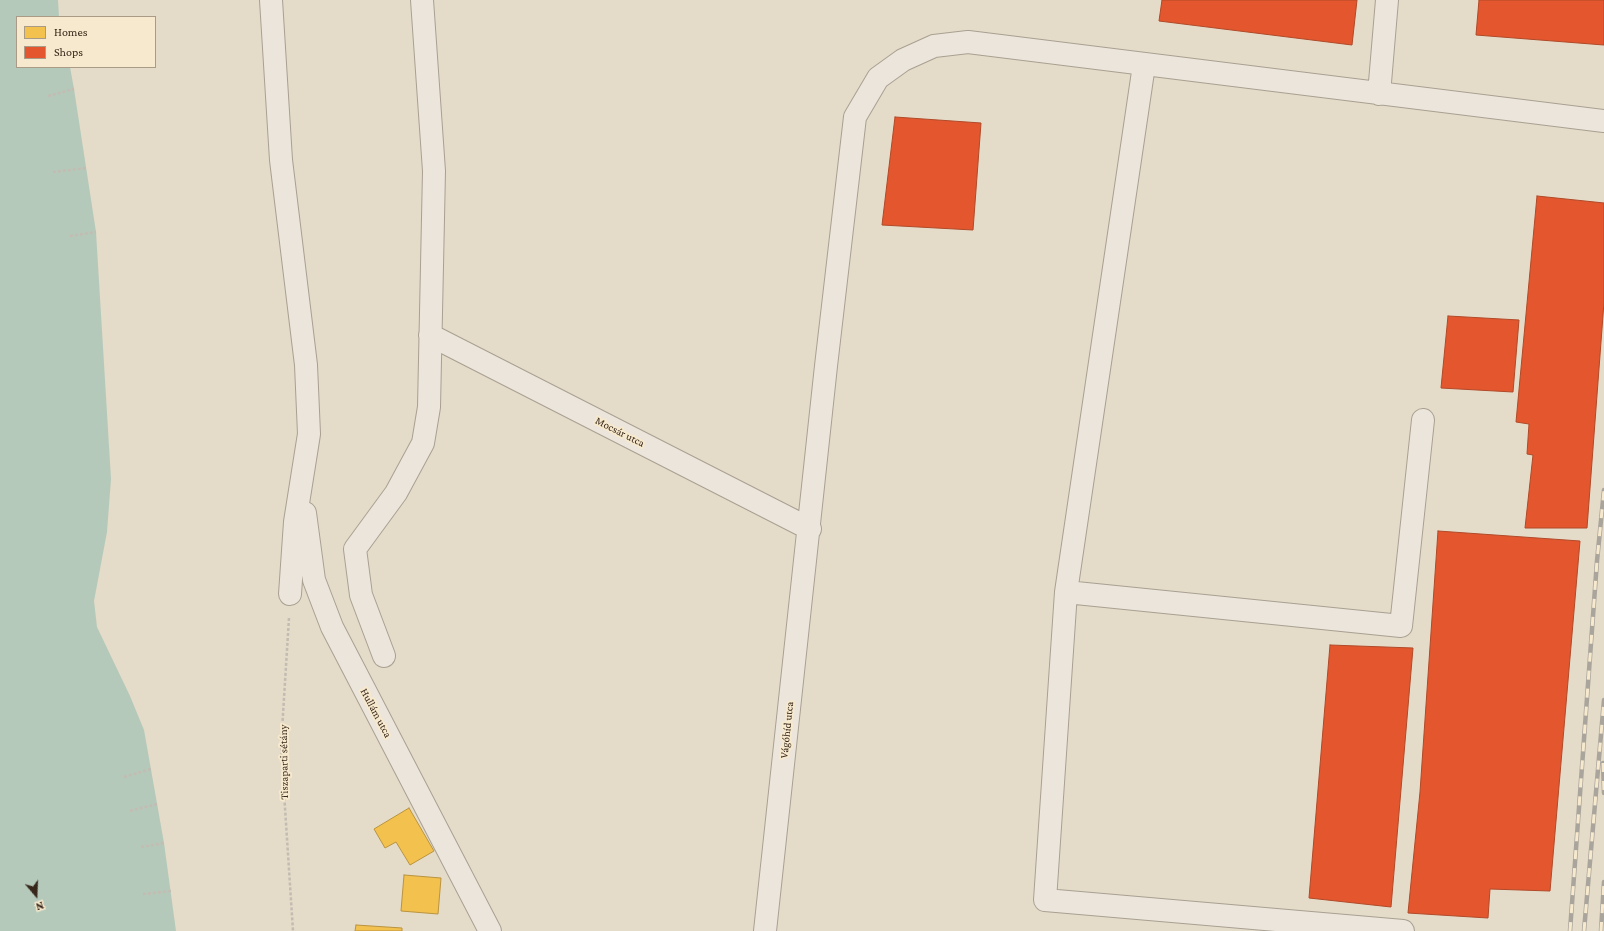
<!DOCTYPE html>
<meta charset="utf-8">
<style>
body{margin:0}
#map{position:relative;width:1604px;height:931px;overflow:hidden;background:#e4dbc8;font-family:"Crimson Pro",serif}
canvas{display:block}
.legend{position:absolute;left:16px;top:16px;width:140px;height:52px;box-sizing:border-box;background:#f7e9cd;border:1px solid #aa9b86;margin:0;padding:5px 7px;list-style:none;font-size:12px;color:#37271b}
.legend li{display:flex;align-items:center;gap:8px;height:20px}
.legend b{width:20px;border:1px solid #aa9b86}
.north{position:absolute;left:16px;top:875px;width:40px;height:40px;-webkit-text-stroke:3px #f7e9cd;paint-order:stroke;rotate:161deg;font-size:11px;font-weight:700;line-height:16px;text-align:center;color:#37271b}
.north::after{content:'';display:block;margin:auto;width:14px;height:18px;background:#37271b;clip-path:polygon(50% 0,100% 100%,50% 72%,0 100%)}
</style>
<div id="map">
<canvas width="1604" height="931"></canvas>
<ul class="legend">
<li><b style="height:11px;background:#f2c14e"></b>Homes</li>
<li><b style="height:11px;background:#e4572e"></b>Shops</li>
</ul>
<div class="north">N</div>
</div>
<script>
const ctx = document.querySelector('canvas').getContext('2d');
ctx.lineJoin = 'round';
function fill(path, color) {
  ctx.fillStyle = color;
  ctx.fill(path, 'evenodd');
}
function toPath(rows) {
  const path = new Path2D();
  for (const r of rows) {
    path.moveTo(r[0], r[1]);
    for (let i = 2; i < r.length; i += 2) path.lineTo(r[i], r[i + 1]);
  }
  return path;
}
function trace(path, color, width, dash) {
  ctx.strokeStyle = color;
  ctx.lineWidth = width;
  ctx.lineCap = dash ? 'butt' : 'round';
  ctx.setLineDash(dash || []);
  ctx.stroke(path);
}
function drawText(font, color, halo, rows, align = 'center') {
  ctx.font = font + ' "Crimson Pro",serif';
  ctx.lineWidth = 4;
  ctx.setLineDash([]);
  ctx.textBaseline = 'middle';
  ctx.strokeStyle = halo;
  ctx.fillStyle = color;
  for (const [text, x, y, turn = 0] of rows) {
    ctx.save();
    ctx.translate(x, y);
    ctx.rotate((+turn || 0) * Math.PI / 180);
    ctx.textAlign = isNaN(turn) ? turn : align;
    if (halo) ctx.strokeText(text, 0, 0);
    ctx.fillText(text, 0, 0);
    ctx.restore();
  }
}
fill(toPath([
 [0,0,58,0,59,17,17,17,17,67,70,67,74,89,96,232,111,479,107,532,94,601,97,627,130,696,144,730,164,843,176,931,0,931]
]), '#b5c9bb');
const homes = toPath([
 [409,808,434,851,410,865,396,842,385,848,374,829,409,808],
 [404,875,441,878,438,914,401,911,404,875],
 [356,925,402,928,402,931,355,931,356,925]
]);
fill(homes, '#f2c14e');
trace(homes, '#ba933f', 1);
const shops = toPath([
 [1162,0,1357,0,1352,45,1159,21,1162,0],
 [1479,0,1604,0,1604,45,1476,35,1479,0],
 [895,117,981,123,973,230,882,225,895,117],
 [1537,196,1604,203,1604,302,1587,528,1525,528,1533,455,1527,454,1529,424,1516,422,1537,196],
 [1448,316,1519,320,1513,392,1441,388,1448,316],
 [1438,531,1580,541,1550,891,1490,889,1488,918,1408,913,1420,792,1438,531],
 [1330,645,1413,648,1391,907,1309,898,1330,645]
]);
fill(shops, '#e4572e');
trace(shops, '#b04928', 1);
const minor = toPath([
 [271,0,281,160,306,365,309,434,295,522,290,594],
 [1144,65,1066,592,1401,626,1423,420],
 [1379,94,1387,0],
 [430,335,810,529],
 [305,513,314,580,332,627,490,931],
 [1066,592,1045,900,1403,931],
 [384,656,361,595,355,549,396,493,423,443,429,407,434,171,422,0],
 [765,931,826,366,855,117,878,78,903,60,934,46,968,42,1604,121]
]);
trace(minor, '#a9a092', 24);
trace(toPath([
 [48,96,74,89],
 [53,172,87,168],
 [70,236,96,232],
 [289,618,281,746,293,931],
 [124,777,151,769],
 [130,811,157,804],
 [141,847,164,843],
 [143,894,171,891]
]), '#c3bcb2', 2.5, [3, 2]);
trace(minor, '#ebe5db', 22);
const rail = toPath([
 [1603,763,1604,793],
 [1570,931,1597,561,1604,490],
 [1584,931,1604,700],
 [1601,931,1604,882]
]);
trace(rail, '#aaa59c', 4.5);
trace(rail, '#f7e9cd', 3, [9]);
drawText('11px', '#37271b', '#f7e9cd', [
 ["Mocsár utca",620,432,27],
 ["Hullám utca",376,713,62],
 ["Vágóhíd utca",787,730,-84],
 ["Tiszaparti sétány",284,762,-91]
]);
</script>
